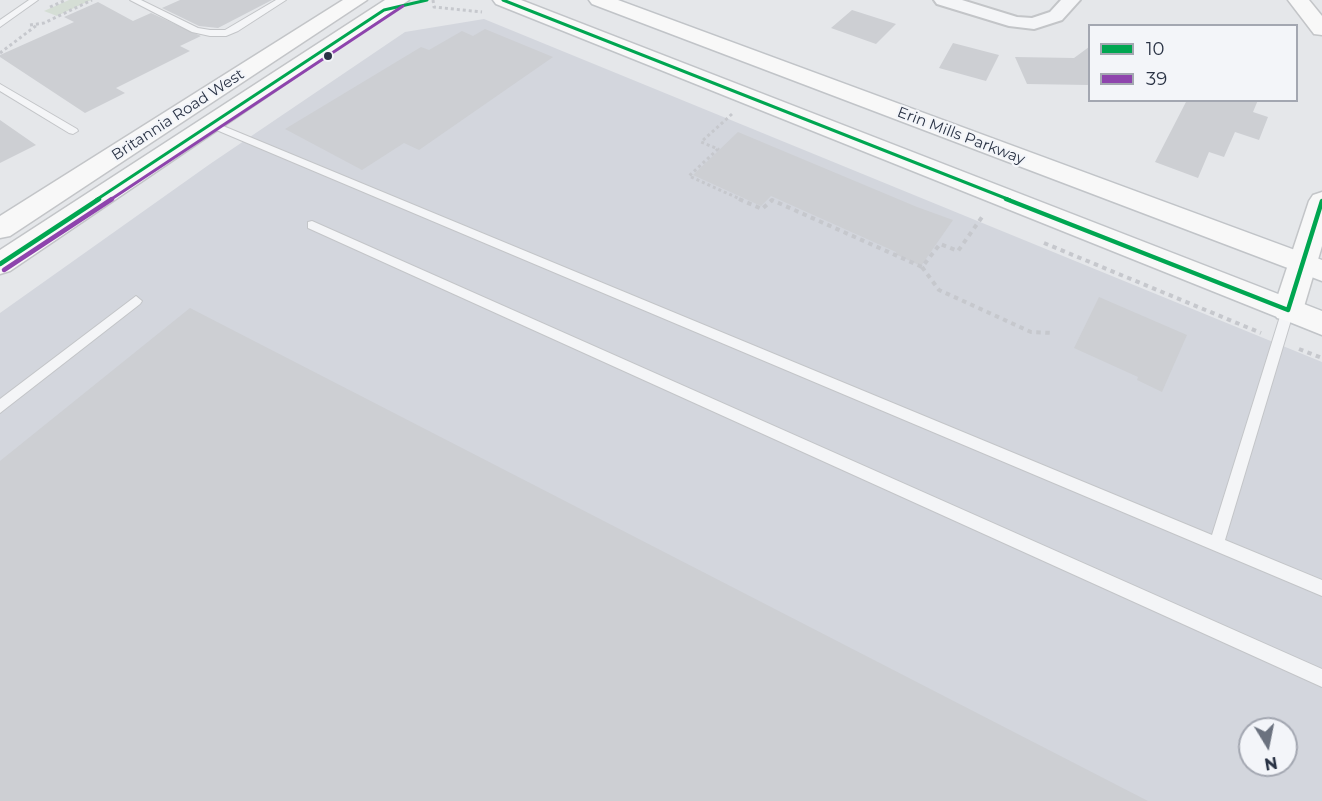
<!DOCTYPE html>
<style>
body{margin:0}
#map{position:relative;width:1322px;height:801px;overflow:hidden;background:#e5e7ea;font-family:Montserrat,sans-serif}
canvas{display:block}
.legend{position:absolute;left:1088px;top:24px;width:210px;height:78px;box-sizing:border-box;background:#f3f5f9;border:2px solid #a3a7b1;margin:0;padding:8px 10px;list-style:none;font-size:18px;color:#2a3345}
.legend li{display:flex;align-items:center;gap:12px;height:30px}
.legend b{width:30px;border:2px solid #a3a7b1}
.north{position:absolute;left:1238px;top:717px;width:60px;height:60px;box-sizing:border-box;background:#f3f5f9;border:2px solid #a3a7b1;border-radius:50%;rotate:170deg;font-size:16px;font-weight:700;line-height:24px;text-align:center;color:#2a3345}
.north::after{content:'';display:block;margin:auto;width:21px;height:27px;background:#6b727f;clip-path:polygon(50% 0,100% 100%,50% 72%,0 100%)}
</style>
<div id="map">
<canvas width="1322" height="801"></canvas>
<ul class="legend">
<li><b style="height:8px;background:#00a651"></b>10</li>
<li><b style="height:8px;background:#8e44ad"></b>39</li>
</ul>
<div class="north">N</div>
</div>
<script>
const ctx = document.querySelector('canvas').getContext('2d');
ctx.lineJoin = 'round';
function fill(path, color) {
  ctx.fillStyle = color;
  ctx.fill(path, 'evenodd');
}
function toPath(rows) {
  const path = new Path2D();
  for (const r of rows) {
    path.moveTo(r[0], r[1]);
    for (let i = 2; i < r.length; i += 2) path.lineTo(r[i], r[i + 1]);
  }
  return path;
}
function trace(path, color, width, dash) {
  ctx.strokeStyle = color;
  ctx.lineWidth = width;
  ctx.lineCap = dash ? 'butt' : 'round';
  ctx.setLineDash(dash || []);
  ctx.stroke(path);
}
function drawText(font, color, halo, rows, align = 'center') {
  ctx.font = font + ' Montserrat,sans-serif';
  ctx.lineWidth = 4.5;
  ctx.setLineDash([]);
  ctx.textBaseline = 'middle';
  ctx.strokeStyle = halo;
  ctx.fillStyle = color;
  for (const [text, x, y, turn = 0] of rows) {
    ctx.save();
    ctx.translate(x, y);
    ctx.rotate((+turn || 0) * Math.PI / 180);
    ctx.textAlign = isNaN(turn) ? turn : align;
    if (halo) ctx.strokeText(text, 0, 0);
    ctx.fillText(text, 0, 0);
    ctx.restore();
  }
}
fill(toPath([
 [484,19,1322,362,1322,801,0,801,0,313,210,164,405,32],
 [1250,729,1286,729,1286,765,1250,765]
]), '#d3d6dd');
fill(toPath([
 [69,0,91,0,57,16,44,11]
]), '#d5ded5');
fill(toPath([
 [180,0,272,0,218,28,199,26,162,8],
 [98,2,133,21,151,13,201,36,180,46,190,51,116,88,125,93,85,113,0,57,0,55,74,22,64,17],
 [852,10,896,24,876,44,831,28],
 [485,29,553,57,419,150,404,143,362,170,285,129,421,47,429,50,462,31,473,36],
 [953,43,999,55,986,81,939,68],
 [1089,47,1089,85,1027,84,1015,57,1074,58],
 [1187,100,1258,100,1253,112,1268,117,1259,140,1235,132,1224,157,1209,152,1198,178,1155,162],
 [0,120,36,145,0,163],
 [738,132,917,207,953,220,921,266,895,254,896,252,771,196,761,206,693,175],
 [1099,297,1187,335,1162,392,1137,380,1138,377,1074,348],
 [190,308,1148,801,0,801,0,461]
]), '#cdcfd3');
const lane = toPath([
 [29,0,38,0,0,27,0,20,29,0],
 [130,0,141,0,198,28,210,30,225,30,276,0,286,0,238,31,226,36,210,36,192,32,130,0],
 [0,84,77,129,78,131,73,134,69,133,0,91,0,84],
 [211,121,1212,535,1282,310,1288,305,1292,307,1294,310,1225,540,1322,580,1322,596,207,126,207,122,211,121],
 [312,221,1322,669,1322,687,308,228,308,222,312,221],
 [136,296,142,301,140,304,0,413,0,399,136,296]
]);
const street = toPath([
 [934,0,962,0,1017,17,1032,18,1050,12,1061,0,1080,0,1062,20,1034,29,1009,26,937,4,934,0]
]);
const secondary = toPath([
 [343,0,367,0,10,236,0,238,0,216,343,0],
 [385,0,409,0,10,271,0,274,0,250,385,0],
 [1288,0,1309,0,1322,16,1322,35,1314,34,1288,0],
 [1322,192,1322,246,1303,310,1299,318,1288,321,1277,318,1273,310,1309,201,1313,195,1322,192]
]);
const primary = toPath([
 [493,0,521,0,1322,311,1322,335,496,4,493,0],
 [589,0,618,0,1322,260,1322,281,592,4,589,0]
]);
trace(lane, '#c3c5c8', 2);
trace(street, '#c3c5c8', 4);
trace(secondary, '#c3c5c8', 3);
trace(primary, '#c1c4c8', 3);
trace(toPath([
 [433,0,434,7,482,12],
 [50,7,66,0],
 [30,25,44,23,92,0],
 [0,53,37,25],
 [732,114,701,142,718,149,689,176,742,200]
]), '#c6c8cd', 3, [3, 3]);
trace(toPath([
 [739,199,762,209,772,200,922,267,940,244,958,251,982,217],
 [1044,243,1261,333],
 [922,267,939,290,1031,332,1053,333],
 [1299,349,1322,358]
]), '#c6c8cd', 4, [4.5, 4.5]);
fill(lane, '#f4f5f7');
fill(street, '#f4f5f7');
fill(secondary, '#f8f8f8');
fill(primary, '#f8f8f8');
trace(toPath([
 [503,0,1010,200],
 [96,200,384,10,427,0]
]), '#00a651', 3);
trace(toPath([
 [1006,199,1288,310,1322,201],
 [0,264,99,199]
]), '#00a651', 4.5);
trace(toPath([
 [110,200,403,6]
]), '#8e44ad', 3);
trace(toPath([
 [4,270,112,199]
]), '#8e44ad', 4.5);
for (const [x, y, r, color] of [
 [328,56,5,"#2a3345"]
]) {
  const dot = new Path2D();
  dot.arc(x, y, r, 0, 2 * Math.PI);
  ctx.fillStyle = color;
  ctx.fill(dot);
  trace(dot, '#f3f5f9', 2);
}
drawText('15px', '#2a3345', '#f3f5f9', [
 ["Britannia Road West",178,115,-33],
 ["Erin Mills Parkway",961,136,21]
]);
</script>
